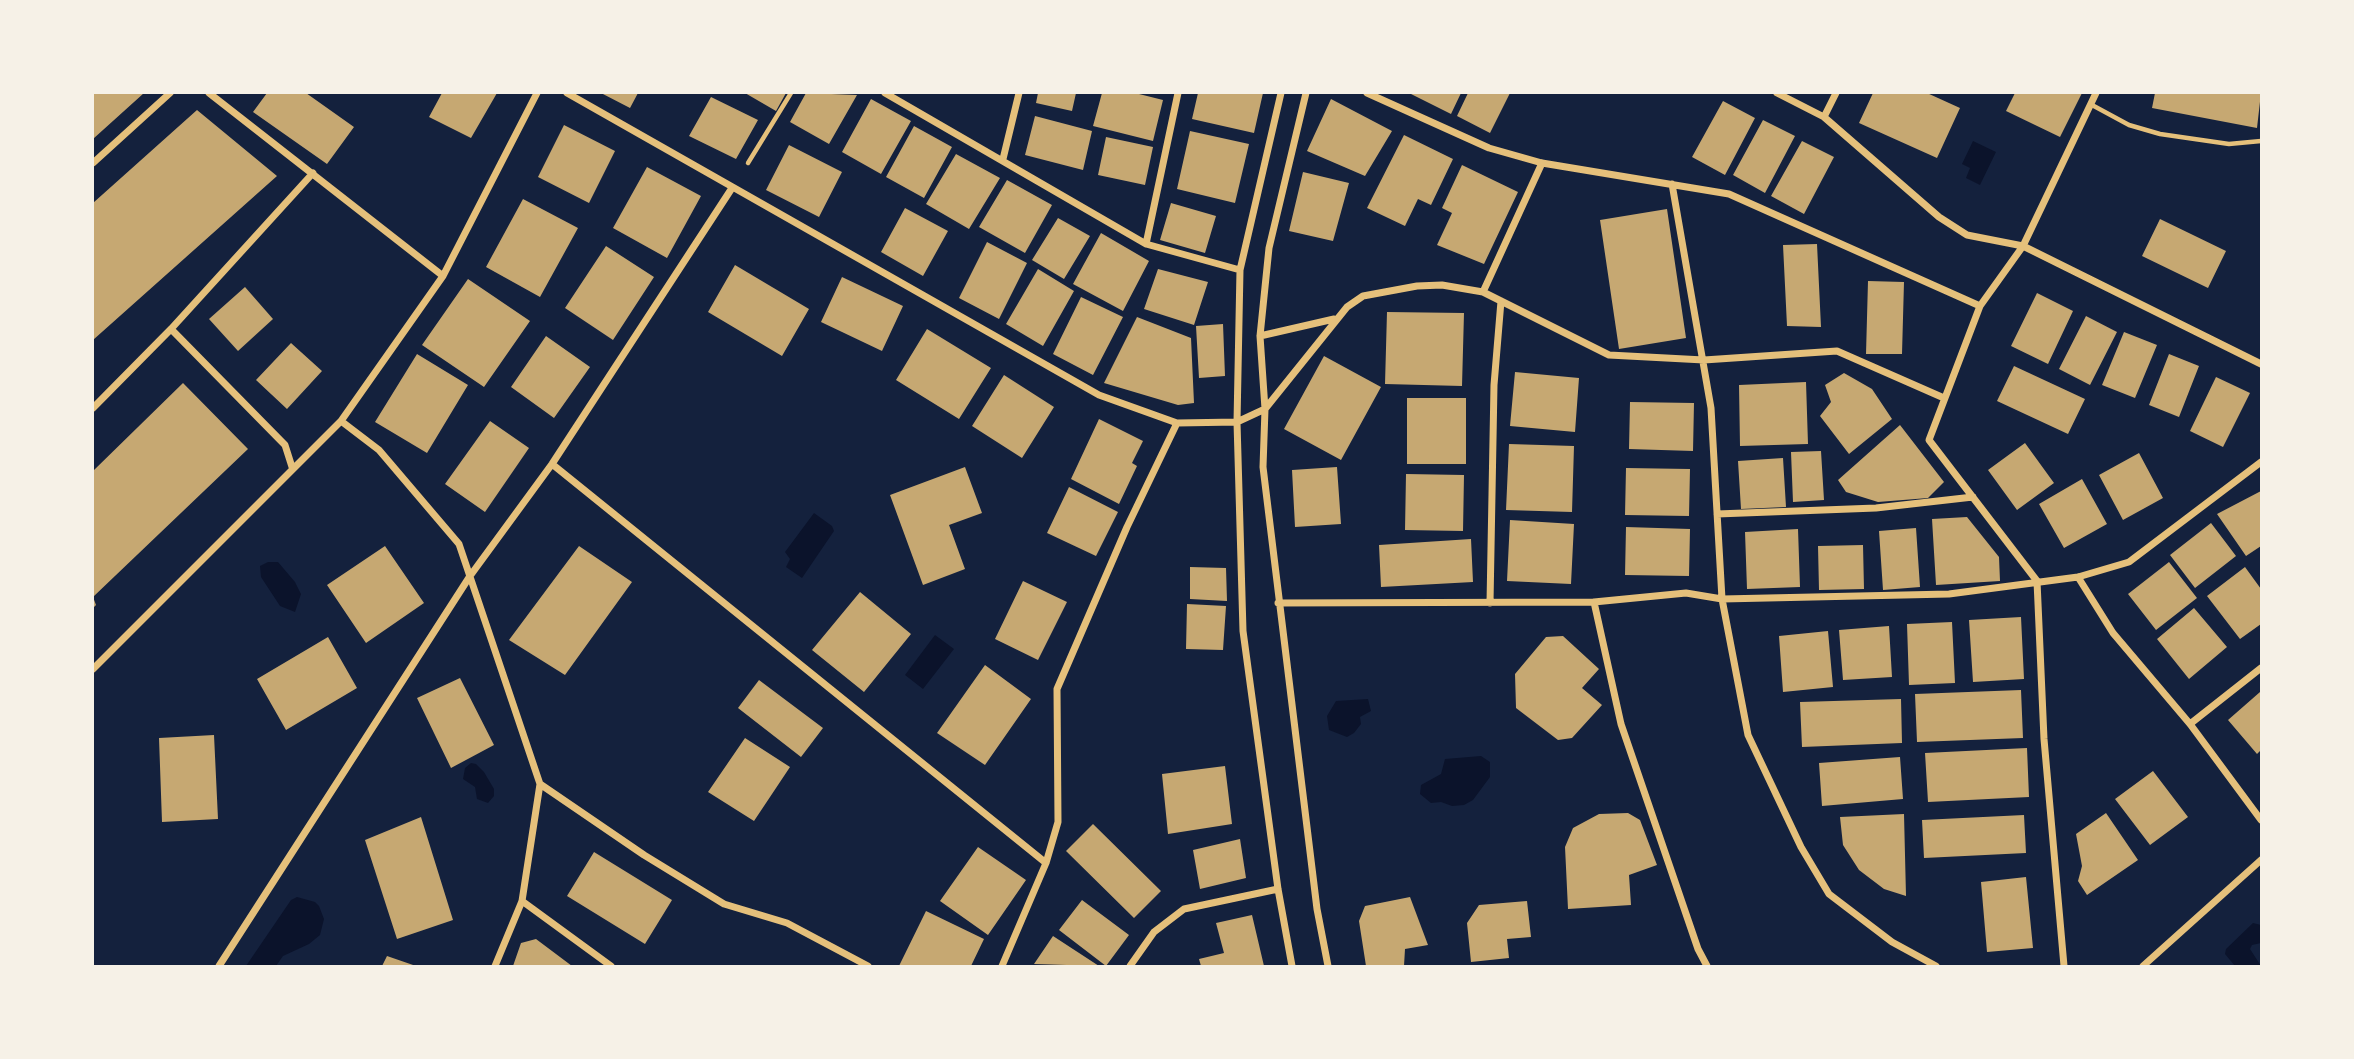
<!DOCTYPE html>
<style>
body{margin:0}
#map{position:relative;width:2354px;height:1059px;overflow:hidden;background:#14213d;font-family:Helvetica,sans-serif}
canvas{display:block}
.frame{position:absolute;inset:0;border:94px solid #f6f1e7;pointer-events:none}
</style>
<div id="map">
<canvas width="2354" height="1059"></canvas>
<div class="frame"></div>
</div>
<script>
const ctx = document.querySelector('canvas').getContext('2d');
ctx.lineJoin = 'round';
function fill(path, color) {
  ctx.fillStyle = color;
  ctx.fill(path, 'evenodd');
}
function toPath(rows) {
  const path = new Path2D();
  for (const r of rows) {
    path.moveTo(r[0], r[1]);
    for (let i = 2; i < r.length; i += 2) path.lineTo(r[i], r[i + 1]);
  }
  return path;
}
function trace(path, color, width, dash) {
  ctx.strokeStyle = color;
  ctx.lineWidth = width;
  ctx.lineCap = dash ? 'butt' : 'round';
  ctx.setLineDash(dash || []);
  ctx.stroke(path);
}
fill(toPath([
 [1973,141,1996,152,1980,185,1966,178,1970,168,1962,164],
 [814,513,832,526,834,531,802,578,786,567,790,559,785,552],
 [268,562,278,562,295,582,301,594,295,612,280,606,261,577,260,566],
 [935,635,954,649,923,689,905,675],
 [1368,699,1371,711,1360,717,1361,724,1354,733,1347,737,1329,730,1327,716,1336,701],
 [1481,756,1490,762,1490,777,1473,800,1464,805,1452,806,1441,802,1431,803,1420,794,1421,785,1441,774,1445,759],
 [471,763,476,764,484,772,494,789,494,796,488,803,477,799,475,787,463,779,465,768],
 [297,897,315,902,319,906,324,919,320,935,309,944,283,956,276,966,246,966,291,900],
 [2253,923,2261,925,2261,943,2252,945,2250,949,2261,966,2235,966,2225,954,2226,949]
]), '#0b132b');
fill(toPath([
 [93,93,144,93,93,139],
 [267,93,306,93,354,127,327,164,253,112],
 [442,93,497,93,471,138,429,117],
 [601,93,638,93,630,108],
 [745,93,786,93,776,111],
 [806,93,857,95,829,144,790,122],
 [1038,93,1076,93,1072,111,1036,103],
 [1102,93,1135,93,1163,100,1153,141,1093,126],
 [1198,93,1263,93,1254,133,1192,119],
 [1409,93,1461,93,1451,114],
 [1468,93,1510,93,1490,133,1457,116],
 [1873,93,1927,93,1960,108,1937,158,1859,123],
 [2015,93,2082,93,2060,137,2006,111],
 [2155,93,2261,93,2257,128,2152,108],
 [711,97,758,120,736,159,689,136],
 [871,99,911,121,881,174,842,152],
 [1331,99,1392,131,1365,176,1307,151],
 [1723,101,1755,118,1725,175,1692,157],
 [197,110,277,176,93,340,93,203],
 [1035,116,1092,131,1083,170,1025,155],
 [1763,120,1795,136,1765,193,1733,175],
 [564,125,615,151,589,203,538,177],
 [914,126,952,147,924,198,886,177],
 [1190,131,1249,144,1235,203,1177,189],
 [1404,135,1453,159,1431,205,1418,199,1405,226,1367,208],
 [1106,137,1153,147,1145,185,1098,175],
 [1802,141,1834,157,1804,214,1771,196],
 [789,145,842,172,819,217,766,190],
 [956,154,1000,178,969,229,926,204],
 [1462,165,1518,192,1484,264,1437,245,1452,213,1442,208],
 [647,167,701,196,667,258,613,228],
 [1303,172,1349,183,1333,241,1289,231],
 [1007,180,1052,205,1025,253,979,227],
 [523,199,578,228,540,297,486,267],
 [1171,203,1216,216,1205,253,1160,240],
 [905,208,948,231,923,276,881,252],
 [1667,209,1686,338,1619,349,1600,220],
 [1058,218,1090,236,1064,279,1032,260],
 [2160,219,2226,251,2208,288,2142,256],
 [1101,233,1149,261,1123,311,1073,284],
 [987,242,1027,263,999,319,959,298],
 [1817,244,1821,327,1787,326,1783,245],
 [606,246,654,277,613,340,565,308],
 [735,265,809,309,782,356,708,312],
 [1038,269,1074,291,1043,346,1006,324],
 [1158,269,1208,282,1194,325,1144,309],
 [842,277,903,306,882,351,821,322],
 [468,279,530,321,484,387,422,345],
 [1868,281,1904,282,1902,354,1866,354],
 [245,287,273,319,238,351,209,319],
 [2037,293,2073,311,2048,364,2011,346],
 [1081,297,1123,317,1093,375,1053,354],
 [1387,312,1464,313,1462,386,1385,384],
 [2086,316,2117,332,2090,385,2059,369],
 [1137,317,1191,338,1194,403,1178,405,1104,383],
 [1223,324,1225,376,1199,378,1196,326],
 [927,329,991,368,959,419,896,380],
 [2124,332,2157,345,2135,398,2102,385],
 [546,336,590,367,554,418,511,387],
 [291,343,322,371,287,409,256,380],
 [417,354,468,385,427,453,375,422],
 [2169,354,2199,366,2179,417,2149,405],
 [1324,356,1381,387,1341,460,1284,429],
 [2014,366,2085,399,2068,434,1997,401],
 [1515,372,1579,378,1575,432,1510,426],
 [1844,373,1872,389,1892,419,1849,454,1820,416,1831,402,1825,385],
 [1004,375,1054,407,1022,458,972,426],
 [2216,377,2250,393,2223,447,2190,431],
 [1806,382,1808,444,1740,446,1739,385],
 [183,383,248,449,93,597,96,605,93,608,93,471],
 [1407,398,1466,398,1466,464,1407,464],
 [1630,402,1694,403,1693,451,1629,449],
 [1099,419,1143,441,1132,463,1137,466,1119,504,1071,479],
 [490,421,529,448,485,512,445,484],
 [1900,425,1944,482,1928,498,1878,502,1846,492,1838,480],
 [2025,443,2054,483,2017,510,1988,470],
 [1509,444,1574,446,1572,512,1506,510],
 [1821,451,1824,500,1793,502,1791,452],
 [2139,453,2163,498,2123,520,2099,475],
 [1783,458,1786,507,1741,509,1738,461],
 [965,467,982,513,949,525,965,569,923,585,890,495],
 [1337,467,1341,524,1295,527,1292,470],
 [1626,468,1690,469,1689,516,1625,515],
 [1406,474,1464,475,1463,531,1405,530],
 [2082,479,2107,524,2064,548,2039,504],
 [1069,487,1118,512,1096,556,1047,533],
 [2261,491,2261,546,2246,556,2217,514],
 [1967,517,1999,557,2000,581,1936,585,1932,519],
 [1510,520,1574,524,1571,584,1507,581],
 [2211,523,2236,556,2195,588,2170,555],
 [1626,527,1690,529,1689,576,1625,575],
 [1916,528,1920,587,1883,590,1879,531],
 [1798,529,1800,587,1747,589,1745,532],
 [1471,539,1473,582,1381,587,1379,545],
 [1863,545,1864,589,1819,590,1818,546],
 [385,546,424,603,366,643,327,585],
 [579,546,632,582,565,675,509,640],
 [2169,562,2197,598,2156,630,2128,594],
 [1190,567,1226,568,1227,601,1190,599],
 [2245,567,2261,589,2261,624,2240,639,2207,596],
 [1023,581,1067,602,1038,660,995,639],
 [860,592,911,634,864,692,812,650],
 [1187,604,1226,606,1223,650,1186,649],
 [2194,608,2227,647,2189,679,2157,639],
 [2021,617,2024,679,1973,682,1969,620],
 [1952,622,1955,683,1909,685,1907,624],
 [1889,626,1892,677,1843,680,1839,630],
 [1828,631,1833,687,1783,692,1779,636],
 [1563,636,1599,669,1582,688,1602,705,1572,738,1558,740,1516,708,1515,674,1546,637],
 [328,637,357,688,286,730,257,679],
 [985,665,1031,699,985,765,937,733],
 [460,678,494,745,451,768,417,698],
 [759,680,823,728,801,757,738,708],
 [2021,690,2023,738,1917,742,1915,694],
 [2260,692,2261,750,2257,754,2228,720],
 [1901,699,1902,743,1802,747,1800,702],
 [214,735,218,819,162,822,159,738],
 [745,738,790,767,754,821,708,792],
 [2027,748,2029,797,1928,802,1925,753],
 [1900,757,1903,799,1822,806,1819,763],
 [1225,766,1232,824,1168,834,1162,774],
 [2153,771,2188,817,2150,845,2115,799],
 [1628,813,1640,820,1657,865,1629,875,1631,905,1568,909,1565,847,1573,828,1599,814],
 [2106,813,2138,860,2087,895,2078,881,2082,866,2076,834],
 [1904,814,1906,896,1884,889,1859,870,1843,845,1840,817],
 [2024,815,2026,853,1924,858,1922,820],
 [421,817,453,920,397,939,365,840],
 [1093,824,1161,891,1134,918,1066,851],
 [1240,839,1246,878,1200,889,1193,850],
 [978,847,1026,880,988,935,940,901],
 [594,852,672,900,645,944,567,896],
 [2026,877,2033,948,1987,952,1981,882],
 [1410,897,1428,945,1405,949,1404,966,1366,966,1359,921,1365,906],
 [1082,900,1129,935,1106,966,1059,930],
 [1527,901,1531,937,1507,939,1509,958,1471,962,1467,923,1479,905],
 [926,911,984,939,971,966,899,966],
 [1252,915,1264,966,1201,966,1199,959,1224,953,1216,923],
 [1053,936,1099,966,1034,964],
 [536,939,572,966,513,966,521,943],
 [387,956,416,966,382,966]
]), '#c6a872');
trace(toPath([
 [2092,105,2129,125,2160,134,2229,144,2261,141],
 [748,163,791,93]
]), '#e5c07b', 4.5);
trace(toPath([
 [209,93,443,276],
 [567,93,1099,395,1177,423,1237,422,1265,409,1347,307,1363,296,1417,286,1442,285,1483,292,1609,355,1704,360,1837,351,1944,398],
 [885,93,1146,244,1240,270],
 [1281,93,1240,270,1237,422,1243,631,1278,889,1292,966],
 [1306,93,1269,248,1260,336,1265,409,1263,467,1317,909,1328,966],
 [1367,93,1489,148,1542,163,1729,194,1980,306,2023,246,2096,93],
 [1777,93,1824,117,1939,217,1967,235,2023,246,2261,364],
 [1824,117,1836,93],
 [1003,159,1019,93],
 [93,163,170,93],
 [1672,184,1711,408,1722,599,1748,735,1801,847,1829,894,1892,942,1936,966],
 [1146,244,1178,93],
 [1483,292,1542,163],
 [1980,306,1929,440,2037,581,2044,739,2064,966],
 [171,329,285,445,292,467],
 [1260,336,1334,319],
 [93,408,171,329,313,173],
 [341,421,379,450,459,544,540,784,522,901,495,966],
 [552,464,1046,863],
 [1717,514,1876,508,1973,497],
 [2078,577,2113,633,2190,724,2261,820],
 [1594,602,1621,724,1698,949,1707,966],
 [1278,603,1594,602,1686,593,1722,599,1949,594,2078,577,2129,562,2261,462],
 [1490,603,1494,385,1501,301],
 [93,669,341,421,443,276,537,93],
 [2190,724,2261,668],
 [540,784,644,855,724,904,787,923,868,966],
 [522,901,611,966],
 [219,966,470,576,552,464,732,188],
 [1002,966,1046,863,1058,822,1057,689,1127,527,1177,423],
 [1130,966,1154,932,1184,909,1278,889],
 [2143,966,2261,860]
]), '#e5c07b', 7);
</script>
